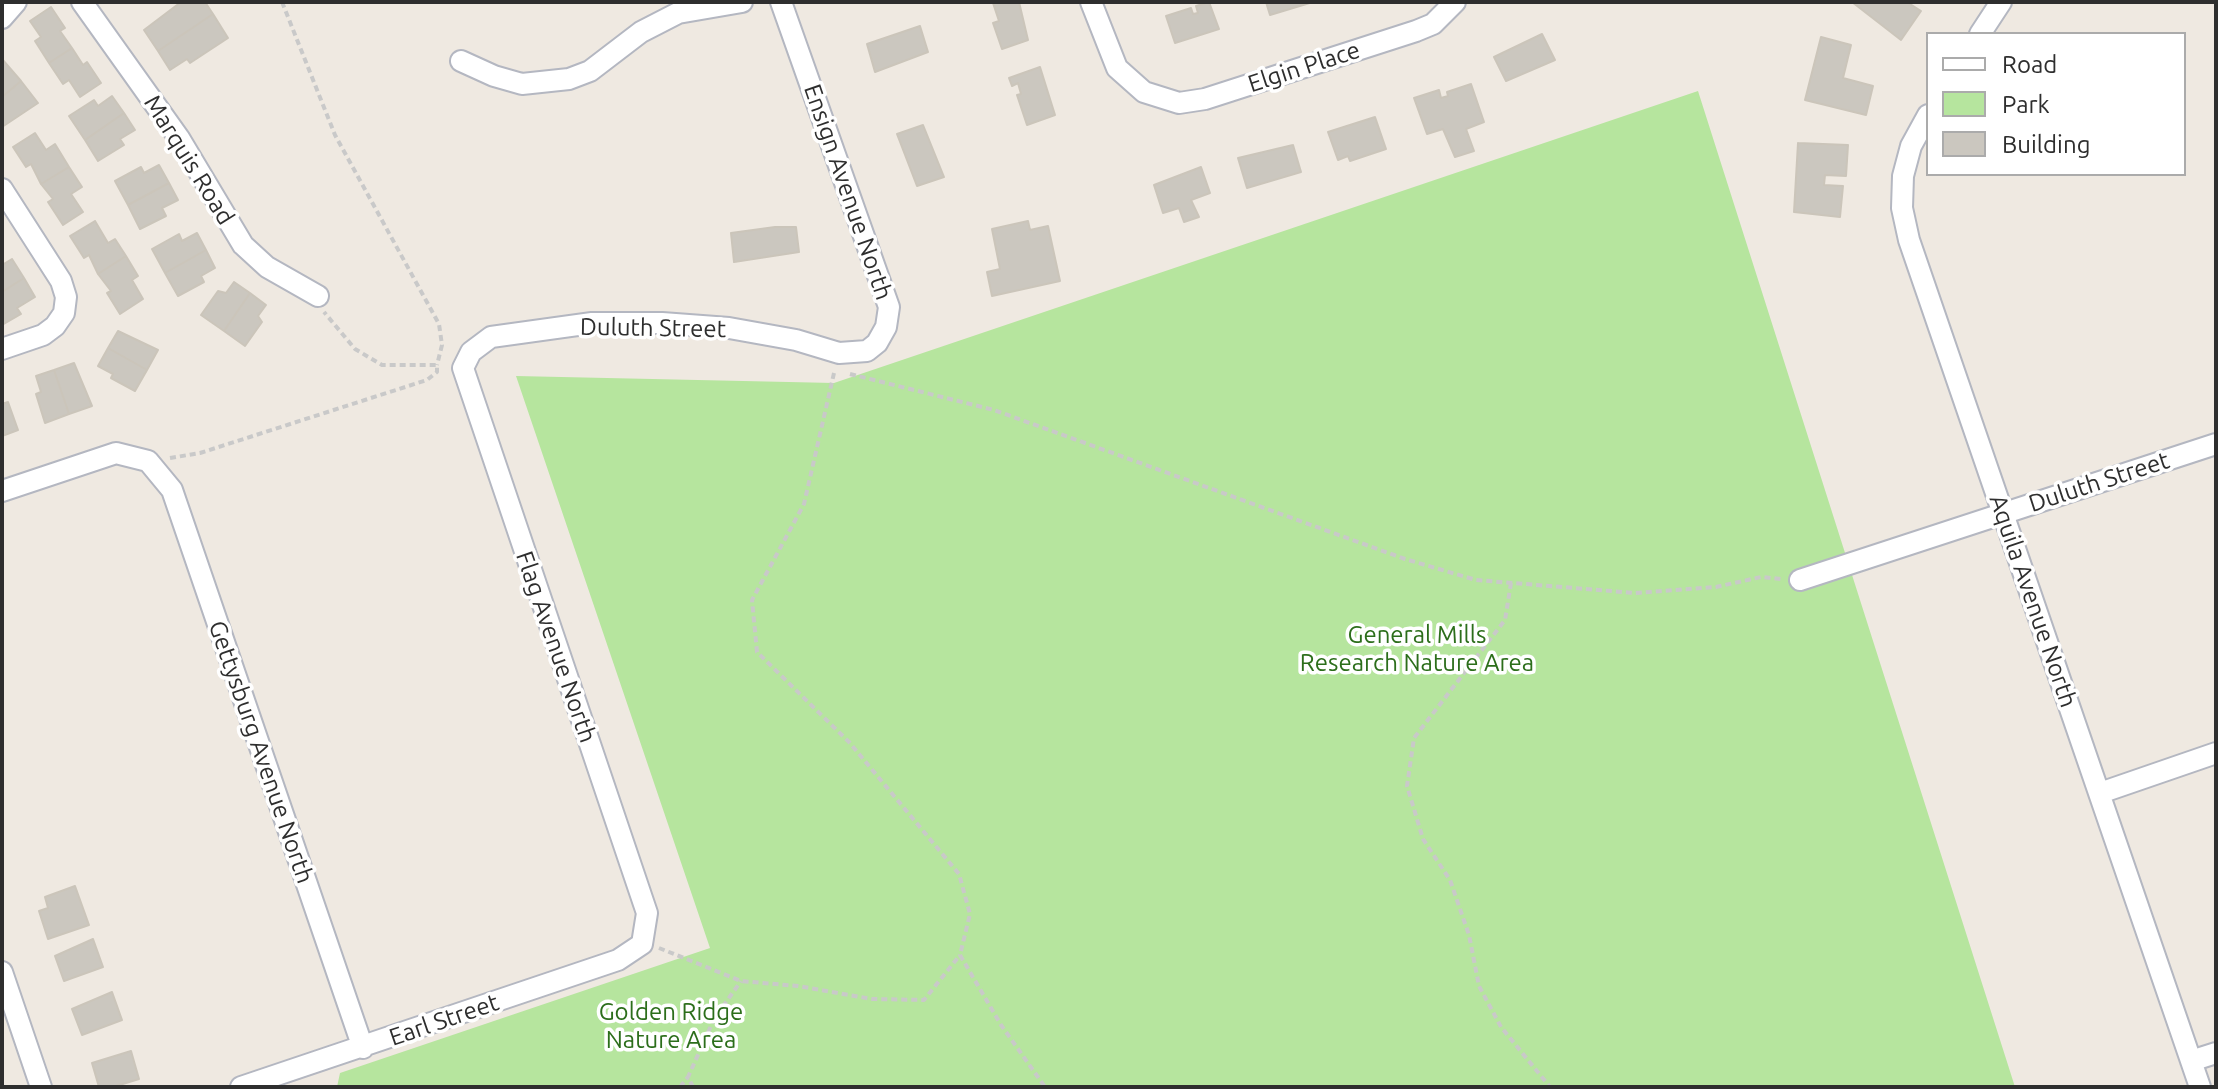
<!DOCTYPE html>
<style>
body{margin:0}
#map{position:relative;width:2218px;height:1089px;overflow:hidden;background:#efe9e1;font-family:Ubuntu,sans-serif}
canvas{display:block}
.frame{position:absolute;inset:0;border:4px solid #2e2e2e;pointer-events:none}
.legend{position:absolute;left:1926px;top:32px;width:260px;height:144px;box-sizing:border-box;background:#fff;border:2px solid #ababab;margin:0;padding:10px 14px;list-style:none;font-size:24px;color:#2e2e2e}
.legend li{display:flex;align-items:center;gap:16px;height:40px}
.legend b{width:40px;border:2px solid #ababab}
</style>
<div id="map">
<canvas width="2218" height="1089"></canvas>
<div class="frame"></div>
<ul class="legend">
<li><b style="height:10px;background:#fff"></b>Road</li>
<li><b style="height:22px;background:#b6e59e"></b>Park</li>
<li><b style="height:22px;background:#cbc7bf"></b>Building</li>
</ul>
</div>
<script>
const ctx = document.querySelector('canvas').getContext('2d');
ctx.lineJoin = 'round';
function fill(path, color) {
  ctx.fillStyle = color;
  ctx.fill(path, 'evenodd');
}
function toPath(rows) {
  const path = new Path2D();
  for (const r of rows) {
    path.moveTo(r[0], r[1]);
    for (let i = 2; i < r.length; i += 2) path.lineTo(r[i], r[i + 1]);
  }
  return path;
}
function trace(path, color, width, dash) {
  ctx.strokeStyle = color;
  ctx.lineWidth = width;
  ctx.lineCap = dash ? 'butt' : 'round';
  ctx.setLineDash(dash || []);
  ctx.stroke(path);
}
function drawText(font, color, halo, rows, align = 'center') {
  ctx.font = font + ' Ubuntu,sans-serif';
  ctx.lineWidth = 7;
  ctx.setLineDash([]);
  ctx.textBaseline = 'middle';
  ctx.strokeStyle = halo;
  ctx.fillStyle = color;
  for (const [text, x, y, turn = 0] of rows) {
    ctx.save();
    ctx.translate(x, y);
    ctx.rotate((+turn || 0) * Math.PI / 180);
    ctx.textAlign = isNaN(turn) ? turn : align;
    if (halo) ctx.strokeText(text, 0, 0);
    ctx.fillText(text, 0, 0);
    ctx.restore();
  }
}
fill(toPath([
 [1698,91,2015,1087,337,1087,340,1073,710,948,516,376,834,383]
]), '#b6e59e');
const building = toPath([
 [181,2,205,2,213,14,158,51,144,30,181,2],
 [1019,2,1028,40,1002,49,993,23,999,21,993,3,1019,2],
 [1209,2,1219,29,1175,43,1166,16,1191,8,1193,14,1198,13,1196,6,1209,2],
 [1266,2,1313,2,1270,15,1266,2],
 [1852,2,1907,2,1921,11,1901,40,1852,2],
 [51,7,65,28,60,31,72,48,49,63,35,41,41,37,30,21,51,7],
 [213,14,228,38,190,63,187,59,170,70,158,51,213,14],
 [920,26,928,52,875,72,867,44,920,26],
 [1542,34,1555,60,1506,81,1494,57,1542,34],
 [1821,37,1851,45,1843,78,1873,86,1866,115,1805,100,1821,37],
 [72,48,83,65,87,62,101,83,80,97,69,80,63,84,49,63,72,48],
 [2,59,21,81,2,97,2,59],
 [1040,67,1055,115,1027,125,1017,95,1021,94,1018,83,1012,86,1009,78,1040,67],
 [21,81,38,103,2,127,2,97,21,81],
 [1471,84,1484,122,1466,129,1474,151,1455,157,1443,129,1427,134,1414,98,1439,90,1441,98,1448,96,1447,92,1471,84],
 [112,96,124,113,85,140,69,116,94,100,98,106,112,96],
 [124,113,135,130,120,139,124,145,98,161,85,140,124,113],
 [1375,117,1386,149,1350,161,1348,156,1338,160,1328,132,1375,117],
 [923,125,944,177,917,186,897,134,923,125],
 [35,133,46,150,55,144,69,167,41,184,31,164,26,167,13,147,35,133],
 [1798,143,1848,145,1846,176,1825,175,1824,185,1843,186,1840,217,1794,212,1798,143],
 [1293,145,1301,172,1247,188,1238,158,1293,145],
 [159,165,169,183,128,205,115,181,141,167,144,173,159,165],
 [69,167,82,187,71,194,83,212,63,225,48,202,53,199,41,184,69,167],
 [1201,167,1210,193,1191,200,1199,217,1184,222,1179,208,1163,213,1154,185,1201,167],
 [169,183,178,200,162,208,166,216,140,229,128,205,169,183],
 [95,221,108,243,115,239,126,256,98,274,89,255,84,258,70,236,95,221],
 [1028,221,1030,230,1048,226,1060,281,992,296,987,272,1000,269,992,229,1028,221],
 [775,227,796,227,799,252,734,262,731,233,775,227],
 [197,233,206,250,165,273,152,249,179,234,182,241,197,233],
 [206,250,215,268,201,276,204,282,178,296,165,273,206,250],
 [126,256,138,276,132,280,143,299,120,314,107,293,111,291,98,274,126,256],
 [12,259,24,278,2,292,2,265,12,259],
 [24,278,35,297,17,308,21,314,2,325,2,292,24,278],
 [234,282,250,293,224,331,201,315,218,291,226,293,234,282],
 [250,293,266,305,258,316,262,322,245,346,224,331,250,293],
 [118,331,158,350,147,370,108,348,118,331],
 [108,348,147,370,135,391,111,378,113,374,98,366,108,348],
 [74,363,92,406,69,414,54,370,74,363],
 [54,370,69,414,45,423,36,394,41,392,36,376,54,370],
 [8,402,18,430,2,436,2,404,8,402],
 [75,886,89,925,48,939,39,911,48,908,45,897,75,886],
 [93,939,103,967,64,981,55,956,93,939],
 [112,992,122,1020,82,1035,72,1009,112,992],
 [131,1051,139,1079,113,1087,99,1087,92,1063,131,1051]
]);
fill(building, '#cbc7bf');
trace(building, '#cbc5ba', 2);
const street = toPath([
 [82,2,179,138,243,245,267,267,318,296],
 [1091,2,1117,68,1144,92,1179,103,1205,99,1416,31,1433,24,1455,2],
 [2,18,16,2],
 [1980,34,2001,2],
 [461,61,494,76,522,84,569,79,590,71,641,32,678,13,742,2],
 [1928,115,1911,146,1903,176,1902,208,1909,240,2200,1087],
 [2,189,61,281,66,297,64,313,55,326,43,335,2,349],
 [2,491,116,453,148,461,172,490,363,1048],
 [1800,580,2216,444],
 [2100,793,2216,753],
 [2,972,41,1087],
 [2191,1061,2216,1053],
 [241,1087,618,960,642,944,647,913,463,368,471,352,491,337,592,323,662,323,729,328,796,340,839,353,867,351,877,343,886,327,889,307,781,2]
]);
trace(street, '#b4b7c1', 24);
trace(toPath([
 [282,2,335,135,439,324,442,345,437,365],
 [834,373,804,504,752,600,757,652,849,742,959,874,970,914,960,955,1001,1025,1045,1087],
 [850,374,994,410,1405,559,1476,580,1635,593,1716,587,1761,577,1781,579],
 [170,458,200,453,427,380,437,372,437,365,382,365,355,349,324,312],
 [1511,583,1505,620,1414,738,1407,786,1423,839,1450,880,1469,935,1479,986,1501,1027,1550,1087],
 [659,948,741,981,798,986,872,999,924,1000,960,955],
 [680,1087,688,1077],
 [693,1087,688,1077,714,1019,741,981]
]), '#c9c9c9', 4, [6, 4]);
trace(street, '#fff', 20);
drawText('24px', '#2e2e2e', '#fff', [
 ["Elgin Place",1304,67,-18],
 ["Marquis Road",189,160,58],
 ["Ensign Avenue North",848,192,71],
 ["Duluth Street",653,328,1],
 ["Duluth Street",2099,482,-18],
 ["Aquila Avenue North",2033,601,71],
 ["Flag Avenue North",556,647,71],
 ["Gettysburg Avenue North",261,752,71],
 ["Earl Street",444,1020,-19]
]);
drawText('24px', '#2c6e1b', '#fff', [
 ["General Mills",1417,635],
 ["Research Nature Area",1417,663],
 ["Golden Ridge",671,1012],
 ["Nature Area",671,1040]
]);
</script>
